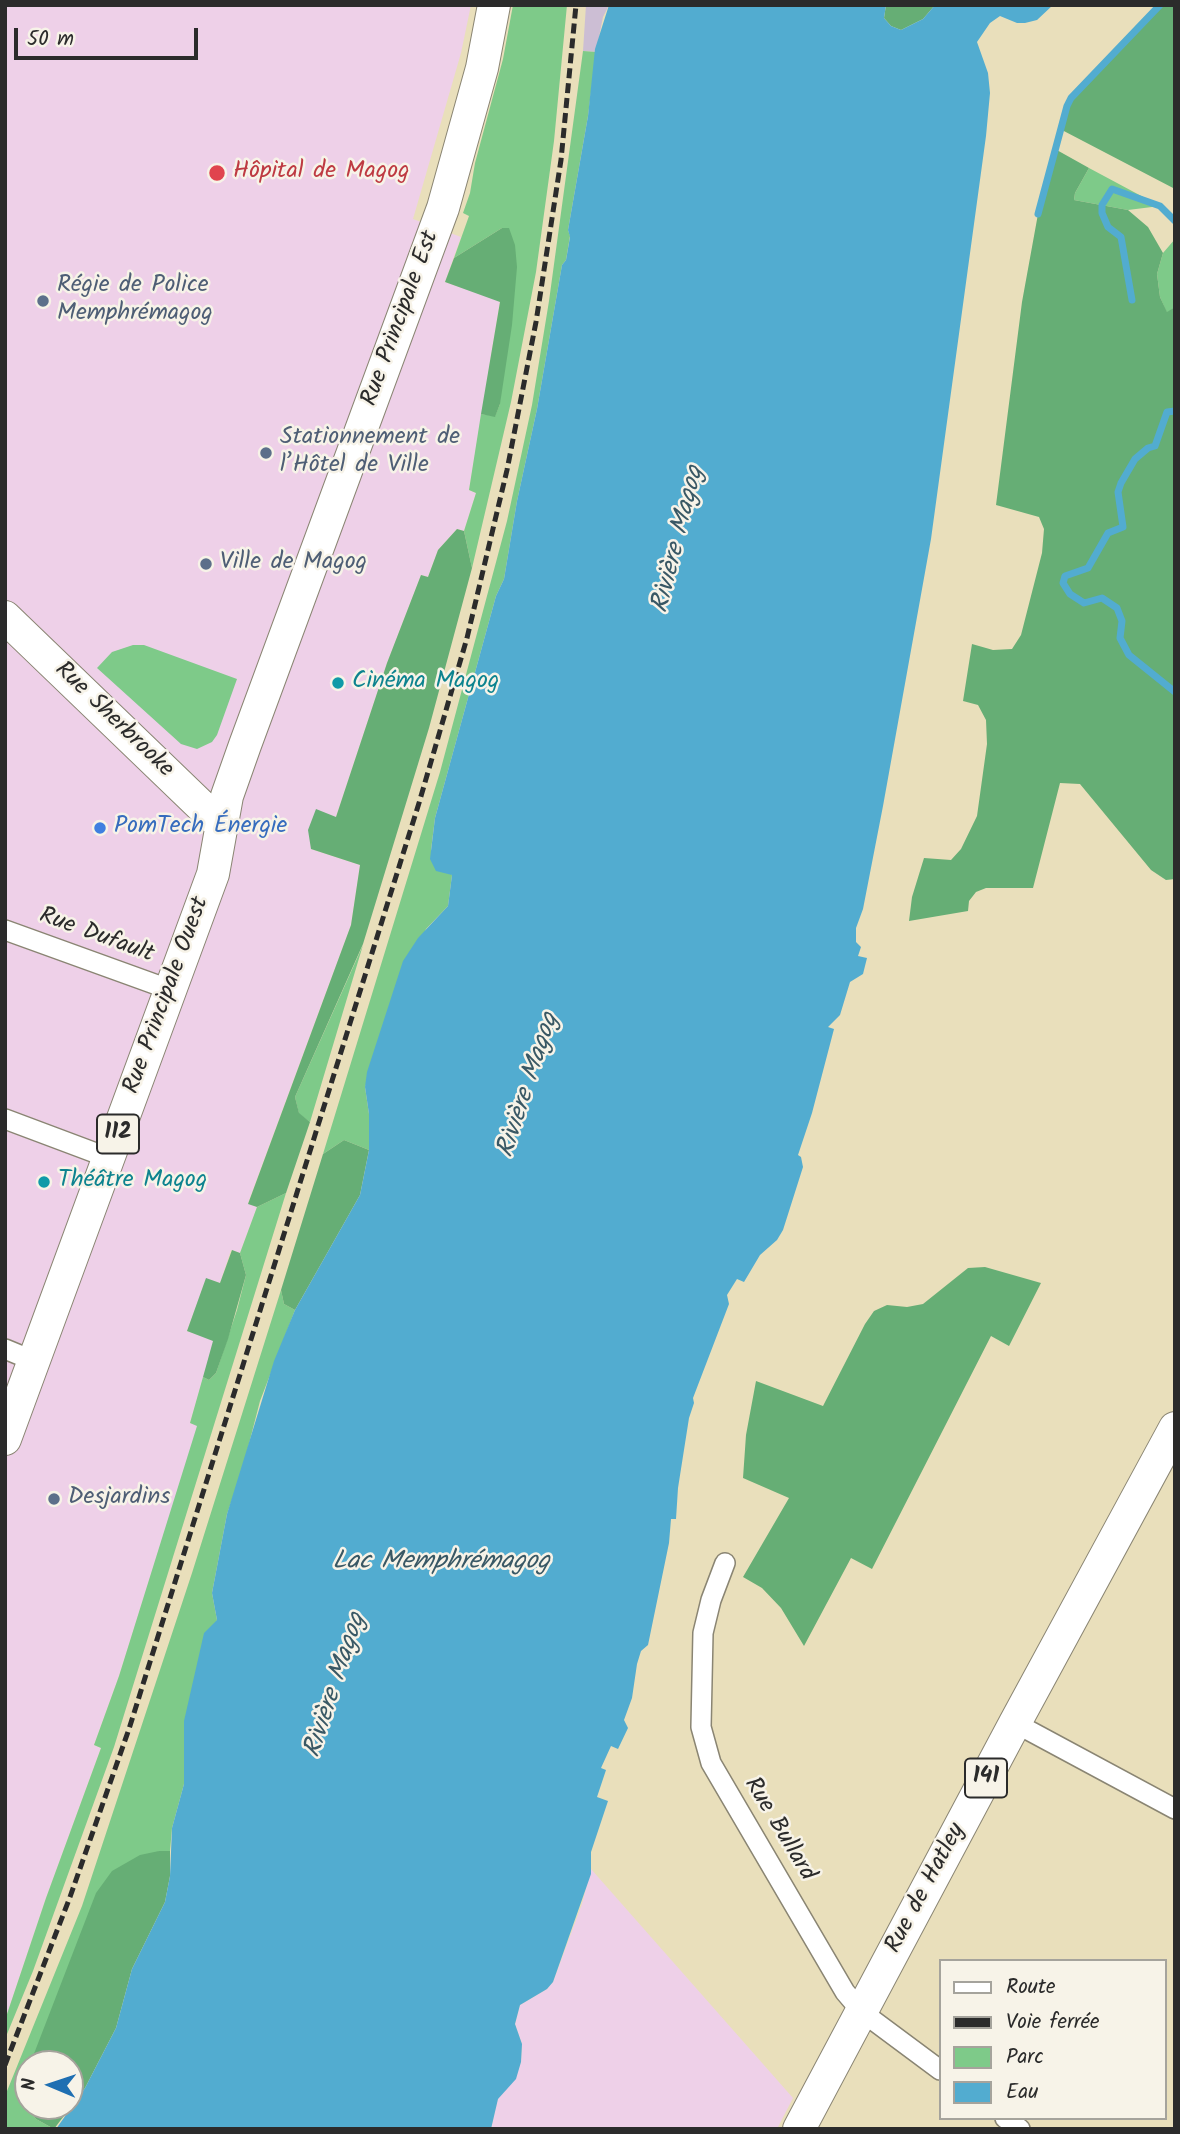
<!DOCTYPE html>
<meta charset="utf-8">
<style>
body{margin:0}
#map{position:relative;width:1180px;height:2134px;overflow:hidden;background:#e9dfbb;font-family:Kalam,sans-serif}
canvas{display:block}
.frame{position:absolute;inset:0;border:7px solid #2b2b2b;pointer-events:none}
.legend{position:absolute;left:939px;top:1959px;width:228px;height:161px;box-sizing:border-box;background:#f7f3e8;border:2px solid #a5a39c;margin:0;padding:9px 12px;list-style:none;font-size:21px;color:#2b2b2b}
.legend li{display:flex;align-items:center;gap:14px;height:35px}
.legend b{width:35px;border:2px solid #a5a39c}
.north{position:absolute;left:14px;top:2050px;width:70px;height:70px;box-sizing:border-box;background:#f7f3e8;border:2px solid #a5a39c;border-radius:50%;rotate:272deg;font-size:19px;font-weight:700;line-height:28px;text-align:center;color:#2b2b2b}
.north::after{content:'';display:block;margin:auto;width:24px;height:32px;background:#1f6fb2;clip-path:polygon(50% 0,100% 100%,50% 72%,0 100%)}
.scale{position:absolute;left:14px;top:28px;width:184px;height:32px;box-sizing:border-box;border:4px solid #2b2b2b;border-top:0;padding-left:9px;font-size:21px;line-height:24px;white-space:nowrap;color:#2b2b2b;-webkit-text-stroke:5px #f7f3e8;paint-order:stroke}
</style>
<div id="map">
<canvas width="1180" height="2134"></canvas>
<div class="frame"></div>
<ul class="legend">
<li><b style="height:9px;background:#fff"></b>Route</li>
<li><b style="height:9px;background:#2b2b2b"></b>Voie ferrée</li>
<li><b style="height:19px;background:#7eca89"></b>Parc</li>
<li><b style="height:19px;background:#52acd0"></b>Eau</li>
</ul>
<div class="north">N</div>
<div class="scale">50 m</div>
</div>
<script>
const ctx = document.querySelector('canvas').getContext('2d');
ctx.lineJoin = 'round';
function fill(path, color) {
  ctx.fillStyle = color;
  ctx.fill(path, 'evenodd');
}
function toPath(rows) {
  const path = new Path2D();
  for (const r of rows) {
    path.moveTo(r[0], r[1]);
    for (let i = 2; i < r.length; i += 2) path.lineTo(r[i], r[i + 1]);
  }
  return path;
}
function trace(path, color, width, dash) {
  ctx.strokeStyle = color;
  ctx.lineWidth = width;
  ctx.lineCap = dash ? 'butt' : 'round';
  ctx.setLineDash(dash || []);
  ctx.stroke(path);
}
function drawText(font, color, halo, rows, align = 'center') {
  ctx.font = font + ' Kalam,sans-serif';
  ctx.lineWidth = 5;
  ctx.setLineDash([]);
  ctx.textBaseline = 'middle';
  ctx.strokeStyle = halo;
  ctx.fillStyle = color;
  for (const [text, x, y, turn = 0] of rows) {
    ctx.save();
    ctx.translate(x, y);
    ctx.rotate((+turn || 0) * Math.PI / 180);
    ctx.textAlign = isNaN(turn) ? turn : align;
    if (halo) ctx.strokeText(text, 0, 0);
    ctx.fillText(text, 0, 0);
    ctx.restore();
  }
}
fill(toPath([
 [5,5,471,5,461,53,413,219,461,237,445,282,500,301,469,490,476,493,464,531,457,529,438,550,428,577,421,575,387,663,336,817,311,849,360,865,351,925,248,1203,257,1207,240,1253,231,1250,220,1283,206,1279,187,1331,214,1340,190,1423,198,1425,119,1676,94,1745,101,1748,46,1898,5,2020],
 [591,1869,793,2098,777,2129,491,2129,498,2098,515,2079,521,2062,522,2044,515,2024,520,2005,547,1989,553,1982,582,1904]
]), '#eed0e8');
fill(toPath([
 [586,5,609,5,603,17,596,52,583,51]
]), '#ccbed4');
fill(toPath([
 [513,5,567,5,554,141,536,272,511,402,472,568,464,531,476,493,469,490,481,414,495,416,500,404,502,228,454,258,469,216,463,213,470,193,475,163,503,59],
 [583,51,596,52,588,116,568,230,570,236,566,260,562,265,537,409,517,501,504,579,496,596,435,818,431,850,452,875,448,906,426,929,365,1087,369,1114,369,1150,344,1140,323,1154,440,772,507,521,532,405,549,301],
 [1089,168,1160,206,1128,210,1074,200,1075,193],
 [1175,239,1175,307,1167,313,1160,297,1157,274,1163,253],
 [133,645,144,645,237,679,217,735,212,742,197,749,181,744,97,668,112,652],
 [363,945,310,1122,299,1114,295,1097],
 [286,1193,114,1747,33,1971,5,2039,5,2020,46,1898,101,1748,94,1745,119,1676,197,1426,190,1423,203,1377,209,1380,216,1373,237,1310,246,1275,240,1253,257,1207],
 [281,1290,284,1304,295,1310,260,1401,242,1471,227,1514,212,1593,217,1620,186,1757,184,1784,172,1828,170,1851,159,1851,30,2064,28,2064,28,2109,36,2119,54,2129,5,2129,5,2096,82,1906,192,1573]
]), '#7eca89');
fill(toPath([
 [886,5,935,5,923,19,901,30,891,26,884,18],
 [1160,5,1175,5,1175,189,1060,129,1071,98],
 [1055,149,1089,168,1075,193,1074,200,1128,210,1148,227,1163,253,1157,274,1160,297,1167,312,1175,307,1175,879,1166,880,1151,870,1080,784,1060,783,1033,888,986,888,976,892,969,901,968,911,909,921,912,897,924,858,951,860,961,849,977,816,987,744,986,720,978,705,963,701,972,644,993,650,1012,649,1021,635,1042,553,1044,529,1039,517,996,505,1022,302,1038,214],
 [502,228,509,228,515,245,517,267,512,325,500,404,495,417,481,414,500,302,445,282,454,258],
 [457,529,464,531,472,568,429,728,363,944,295,1097,299,1113,310,1122,286,1193,257,1207,248,1204,351,925,360,865,311,849,308,830,316,809,336,817,387,663,421,575,428,577,438,550],
 [344,1140,369,1150,360,1195,295,1310,284,1304,281,1290,323,1154],
 [232,1250,240,1253,246,1275,228,1339,216,1373,209,1380,203,1377,213,1341,187,1331,206,1278,220,1283],
 [985,1267,1041,1283,1009,1346,991,1336,872,1569,851,1558,804,1646,781,1608,762,1588,743,1577,789,1498,743,1478,746,1435,756,1381,823,1406,865,1324,874,1311,887,1305,907,1307,923,1304,968,1268],
 [159,1851,170,1851,170,1876,165,1902,132,1969,116,2028,85,2088,54,2129,36,2119,28,2109,25,2096,27,2072,28,2070,28,2106,70,2106,70,2064,30,2064,96,1893,112,1871,140,1855]
]), '#66ae75');
fill(toPath([
 [609,5,886,5,884,18,891,26,901,30,923,19,935,5,1053,5,1037,20,1025,23,1017,23,1000,16,990,23,977,42,988,73,990,93,986,136,931,539,883,806,863,909,856,928,856,942,861,947,858,956,867,958,863,974,850,982,840,1015,828,1027,834,1029,812,1113,798,1155,801,1157,803,1167,783,1230,777,1240,760,1255,744,1282,737,1279,727,1295,729,1304,693,1398,694,1403,689,1418,678,1488,676,1519,671,1519,669,1543,648,1645,641,1651,637,1664,632,1698,624,1720,628,1728,618,1749,611,1746,601,1768,606,1770,597,1797,608,1801,591,1852,591,1874,553,1982,547,1989,520,2005,515,2024,522,2044,521,2062,516,2079,498,2099,491,2129,56,2129,85,2088,116,2028,132,1969,165,1902,170,1876,172,1828,184,1784,184,1721,204,1633,217,1620,212,1593,227,1514,274,1361,295,1310,360,1195,369,1150,369,1114,365,1087,367,1072,403,961,418,938,448,906,452,875,436,871,430,859,435,818,496,596,504,579,517,501,537,409,562,265,566,260,570,237,568,230,588,116,595,49]
]), '#52acd0');
trace(toPath([
 [1038,214,1067,106,1071,98,1160,5],
 [1132,300,1121,237,1108,227,1102,213,1102,205,1112,189,1160,206,1175,221],
 [1175,411,1167,412,1155,446,1148,448,1135,459,1121,483,1118,492,1123,527,1108,533,1088,568,1065,576,1063,583,1070,594,1084,603,1102,598,1117,608,1122,621,1120,638,1129,655,1175,692]
]), '#52acd0', 7);
const minor = toPath([
 [5,930,171,990],
 [5,1119,109,1158],
 [5,1349,34,1361],
 [725,1563,711,1600,703,1633,701,1727,711,1763,845,1992,862,2012,940,2070],
 [1015,1723,1175,1809],
 [1005,2118,1020,2129]
]);
const primary = toPath([
 [5,617,222,826],
 [5,1439,213,874,227,796,245,745,443,208,482,68,494,5],
 [799,2129,1015,1723,1175,1428]
]);
trace(minor, '#8a8573', 22);
trace(primary, '#8a8573', 34);
trace(minor, '#fff', 19);
trace(primary, '#fff', 32);
trace(toPath([
 [5,2065,70,1897,129,1729,419,803,467,638,507,470,536,322,561,160,576,5]
]), '#2b2b2b', 5, [10, 5]);
for (const [x, y, r, color] of [
 [217,173,9,"#e0444e"],
 [43,301,7,"#5c6f8a"],
 [266,453,7,"#5c6f8a"],
 [206,564,7,"#5c6f8a"],
 [338,683,7,"#0f9aa8"],
 [100,828,7,"#3f7fe0"],
 [44,1182,7,"#0f9aa8"],
 [54,1499,7,"#5c6f8a"]
]) {
  const dot = new Path2D();
  dot.arc(x, y, r, 0, 2 * Math.PI);
  ctx.fillStyle = color;
  ctx.fill(dot);
  trace(dot, '#f7f3e8', 2.5);
}
for (const [x, y, w] of [
 [118,1134,42],
 [986,1778,42]
]) {
  const box = new Path2D();
  box.roundRect(x - w / 2, y - 19.5, w, 39, 5);
  ctx.fillStyle = '#f7f3e8';
  ctx.fill(box);
  trace(box, '#2b2b2b', 2);
}
drawText('bold 23px', '#2b2b2b', null, [
 ["112",118,1134],
 ["141",986,1778]
]);
drawText('24px', '#be3a42', '#f7f3e8', [
 ["Hôpital de Magog",233,173]
], 'left');
drawText('24px', '#4e5e75', '#f7f3e8', [
 ["Régie de Police",57,287],
 ["Memphrémagog",57,315],
 ["Stationnement de",280,439],
 ["l’Hôtel de Ville",280,467],
 ["Ville de Magog",220,564],
 ["Desjardins",68,1499]
], 'left');
drawText('24px', '#2b2b2b', '#f7f3e8', [
 ["Rue Principale Est",402,319,-70],
 ["Rue Sherbrooke",113,721,44],
 ["Rue Dufault",96,937,20],
 ["Rue Principale Ouest",168,996,-70],
 ["Rue Bullard",778,1830,59],
 ["Rue de Hatley",927,1889,-62]
]);
drawText('24px', '#0d838f', '#f7f3e8', [
 ["Cinéma Magog",352,683],
 ["Théâtre Magog",58,1182]
], 'left');
drawText('24px', '#366cbe', '#f7f3e8', [
 ["PomTech Énergie",114,828]
], 'left');
drawText('italic 26px', '#395865', '#f7f3e8', [
 ["Rivière Magog",680,540,-76],
 ["Rivière Magog",530,1086,-72],
 ["Lac Memphrémagog",441,1564],
 ["Rivière Magog",337,1686,-72]
]);
</script>
